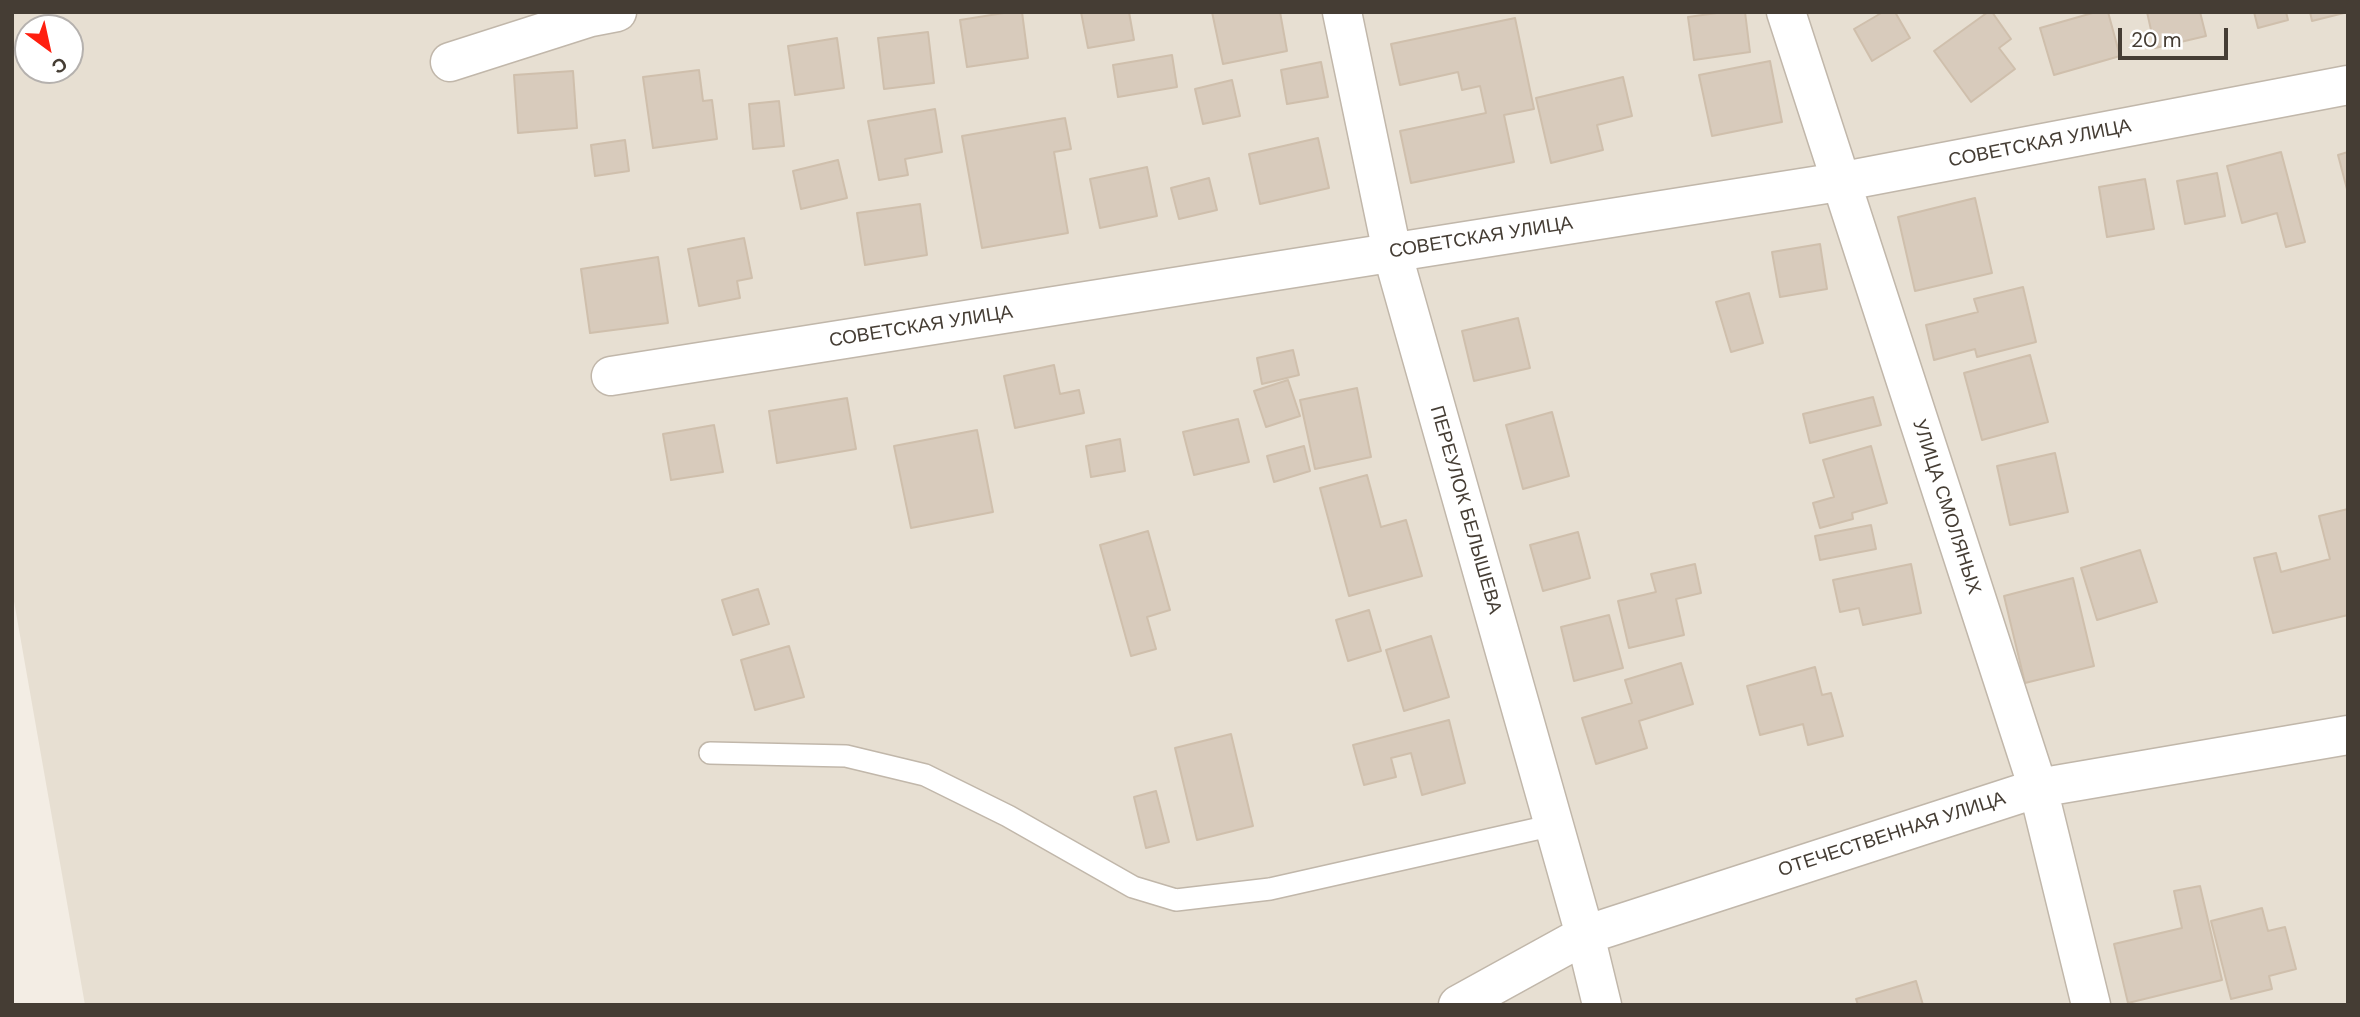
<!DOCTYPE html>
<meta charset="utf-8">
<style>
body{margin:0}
#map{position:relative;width:2360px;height:1017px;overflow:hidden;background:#f3ede4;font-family:"DM Sans",sans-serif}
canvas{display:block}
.frame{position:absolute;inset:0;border:14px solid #453d34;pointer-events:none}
.north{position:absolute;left:14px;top:14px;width:70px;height:70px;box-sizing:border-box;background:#fff;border:2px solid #b5b1ae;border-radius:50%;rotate:147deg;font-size:19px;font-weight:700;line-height:28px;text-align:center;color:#453d34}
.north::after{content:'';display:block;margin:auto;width:24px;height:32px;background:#ff1f0f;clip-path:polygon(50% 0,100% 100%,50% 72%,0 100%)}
.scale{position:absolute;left:2118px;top:28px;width:110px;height:32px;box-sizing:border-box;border:4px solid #453d34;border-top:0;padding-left:9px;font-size:21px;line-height:24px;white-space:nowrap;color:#453d34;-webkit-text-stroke:5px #fff;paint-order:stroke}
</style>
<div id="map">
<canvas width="2360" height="1017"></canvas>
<div class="frame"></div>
<div class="north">С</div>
<div class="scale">20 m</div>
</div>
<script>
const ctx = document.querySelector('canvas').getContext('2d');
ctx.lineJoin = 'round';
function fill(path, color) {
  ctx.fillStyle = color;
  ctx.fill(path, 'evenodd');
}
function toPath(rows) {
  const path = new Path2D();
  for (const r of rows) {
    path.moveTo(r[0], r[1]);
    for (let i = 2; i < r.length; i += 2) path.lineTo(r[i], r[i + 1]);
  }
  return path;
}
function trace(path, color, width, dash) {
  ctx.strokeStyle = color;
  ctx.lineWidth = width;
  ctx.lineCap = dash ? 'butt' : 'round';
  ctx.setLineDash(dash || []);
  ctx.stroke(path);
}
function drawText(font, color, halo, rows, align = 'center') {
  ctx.font = font + ' "DM Sans",sans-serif';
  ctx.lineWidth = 5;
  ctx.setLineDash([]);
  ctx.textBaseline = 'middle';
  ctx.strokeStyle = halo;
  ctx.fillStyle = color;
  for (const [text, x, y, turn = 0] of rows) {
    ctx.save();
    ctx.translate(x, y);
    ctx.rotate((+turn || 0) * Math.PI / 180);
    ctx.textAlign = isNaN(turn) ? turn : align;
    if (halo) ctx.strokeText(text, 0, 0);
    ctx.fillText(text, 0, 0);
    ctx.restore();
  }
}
fill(toPath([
 [12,12,2348,12,2348,1005,85,1005,12,590],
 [28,28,70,28,70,70,28,70]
]), '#e7dfd2');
const building = toPath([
 [1010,12,1022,12,1028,58,967,67,960,20,1010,12],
 [1081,12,1129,12,1134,40,1088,48,1081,12],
 [1212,12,1280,12,1287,51,1223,64,1212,12],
 [1724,12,1745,12,1750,52,1694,60,1688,17,1724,12],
 [1883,12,1895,12,1910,38,1872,61,1854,29,1883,12],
 [1988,12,1992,12,2011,39,1999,48,2015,69,1971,102,1934,51,1988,12],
 [2096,12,2108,12,2120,56,2054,75,2040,28,2096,12],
 [2147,12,2200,12,2206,36,2155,48,2147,12],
 [2254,12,2286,12,2288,20,2258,28,2254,12],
 [2310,12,2348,12,2312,21,2310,12],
 [1515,18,1534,109,1504,115,1514,162,1411,183,1400,131,1486,113,1480,86,1462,90,1458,72,1400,85,1391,44,1515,18],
 [928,32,934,83,884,89,878,38,928,32],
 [837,38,844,88,795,95,788,46,837,38],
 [1172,55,1177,87,1118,97,1113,65,1172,55],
 [1770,61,1782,122,1712,136,1699,75,1770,61],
 [1321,62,1328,97,1287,104,1281,70,1321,62],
 [699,70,703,101,712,100,717,139,653,148,643,77,699,70],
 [573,71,577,128,518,133,514,75,573,71],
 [1623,77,1632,116,1597,125,1603,150,1551,163,1536,98,1623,77],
 [1232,80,1240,116,1203,124,1195,89,1232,80],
 [779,101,784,146,753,149,749,104,779,101],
 [935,109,942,152,905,159,908,175,879,180,868,121,935,109],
 [1065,118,1071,149,1054,152,1068,233,982,248,962,136,1065,118],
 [1318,138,1329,188,1260,204,1249,154,1318,138],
 [625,140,629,171,595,176,591,145,625,140],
 [2281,152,2305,242,2286,247,2277,213,2242,223,2227,166,2281,152],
 [2348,152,2348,193,2338,155,2348,152],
 [838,160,847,198,801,209,793,171,838,160],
 [1147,167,1157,216,1100,228,1090,179,1147,167],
 [2217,173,2225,216,2185,224,2177,181,2217,173],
 [1209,178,1217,210,1179,219,1171,188,1209,178],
 [2145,179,2154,229,2107,237,2099,187,2145,179],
 [1975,198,1992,273,1915,291,1898,217,1975,198],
 [920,204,927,255,865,265,857,213,920,204],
 [744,238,752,278,737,281,740,298,699,306,688,249,744,238],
 [1820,244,1827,289,1780,297,1772,252,1820,244],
 [658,257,668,323,590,333,581,269,658,257],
 [2023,287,2036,342,1977,357,1975,349,1934,360,1926,325,1978,312,1974,299,2023,287],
 [1749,293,1763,343,1731,352,1716,302,1749,293],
 [1518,318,1530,368,1474,381,1462,331,1518,318],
 [1293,350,1299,375,1262,384,1257,358,1293,350],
 [2030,355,2048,422,1982,440,1964,373,2030,355],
 [1054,365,1060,394,1079,390,1084,413,1015,428,1004,376,1054,365],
 [1288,380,1300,416,1266,427,1254,391,1288,380],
 [1357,388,1371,457,1315,469,1300,400,1357,388],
 [1873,397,1881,425,1810,443,1803,414,1873,397],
 [847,398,856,449,777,463,769,411,847,398],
 [1552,412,1569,476,1523,489,1506,425,1552,412],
 [1238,419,1249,462,1194,475,1183,432,1238,419],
 [714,425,723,472,671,480,663,434,714,425],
 [977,430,993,512,911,528,894,446,977,430],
 [1120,439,1125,471,1091,477,1086,446,1120,439],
 [1304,446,1310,471,1274,482,1267,456,1304,446],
 [1871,446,1887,503,1852,513,1853,519,1820,528,1813,503,1834,497,1823,460,1871,446],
 [2055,453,2068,512,2010,525,1997,466,2055,453],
 [1367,475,1381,527,1406,520,1422,576,1349,596,1320,488,1367,475],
 [2348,509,2348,615,2273,633,2254,558,2276,553,2281,572,2330,559,2319,516,2348,509],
 [1871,525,1876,549,1820,560,1815,536,1871,525],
 [1148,531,1170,610,1147,617,1156,649,1131,656,1100,545,1148,531],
 [1578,532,1590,578,1543,591,1530,545,1578,532],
 [2140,550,2157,602,2097,620,2081,568,2140,550],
 [1695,564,1701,593,1676,599,1684,635,1629,648,1618,601,1656,592,1651,574,1695,564],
 [1911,564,1921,613,1863,625,1859,608,1840,612,1833,580,1911,564],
 [2073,578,2094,666,2025,683,2004,596,2073,578],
 [758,589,769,624,733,635,722,600,758,589],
 [1369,610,1381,651,1348,661,1336,620,1369,610],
 [1609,615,1623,668,1574,681,1561,627,1609,615],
 [1431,636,1449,697,1404,711,1386,650,1431,636],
 [789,646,804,697,755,710,741,660,789,646],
 [1681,663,1693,704,1639,721,1647,748,1596,764,1582,718,1632,703,1625,680,1681,663],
 [1815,667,1822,695,1831,693,1843,736,1808,745,1803,724,1760,735,1747,686,1815,667],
 [1449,720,1465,783,1422,795,1411,753,1391,758,1396,777,1364,785,1353,745,1449,720],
 [1231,734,1253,826,1197,840,1175,748,1231,734],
 [1156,791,1169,842,1146,848,1134,797,1156,791],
 [2200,886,2222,980,2128,1003,2114,944,2182,928,2174,891,2200,886],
 [2262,908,2268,931,2285,927,2296,969,2269,976,2272,989,2231,999,2211,921,2262,908],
 [1916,981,1923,1005,1858,1005,1856,999,1916,981]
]);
fill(building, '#d8cbbc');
trace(building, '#cfbfac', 2);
const service = toPath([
 [710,753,846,756,925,775,1008,816,1133,887,1176,900,1270,889,1554,825]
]);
const minor = toPath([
 [1342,12,1392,252,1585,935,1602,1005],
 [1786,12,2038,788,2091,1005],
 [450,62,591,17,617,12],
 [611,376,1839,182,2348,85],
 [1458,1005,1585,935,2038,788,2348,735]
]);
trace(service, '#c1b7aa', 24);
trace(minor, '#c1b7aa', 41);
trace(service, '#fff', 21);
trace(minor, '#fff', 38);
drawText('19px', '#453d34', '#fff', [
 ["СОВЕТСКАЯ УЛИЦА",2040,144,-11],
 ["СОВЕТСКАЯ УЛИЦА",1481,238,-9],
 ["СОВЕТСКАЯ УЛИЦА",921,327,-9],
 ["УЛИЦА СМОЛЯНЫХ",1946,507,72],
 ["ПЕРЕУЛОК БЕЛЫШЕВА",1465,510,74],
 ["ОТЕЧЕСТВЕННАЯ УЛИЦА",1892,835,-18]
]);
</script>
